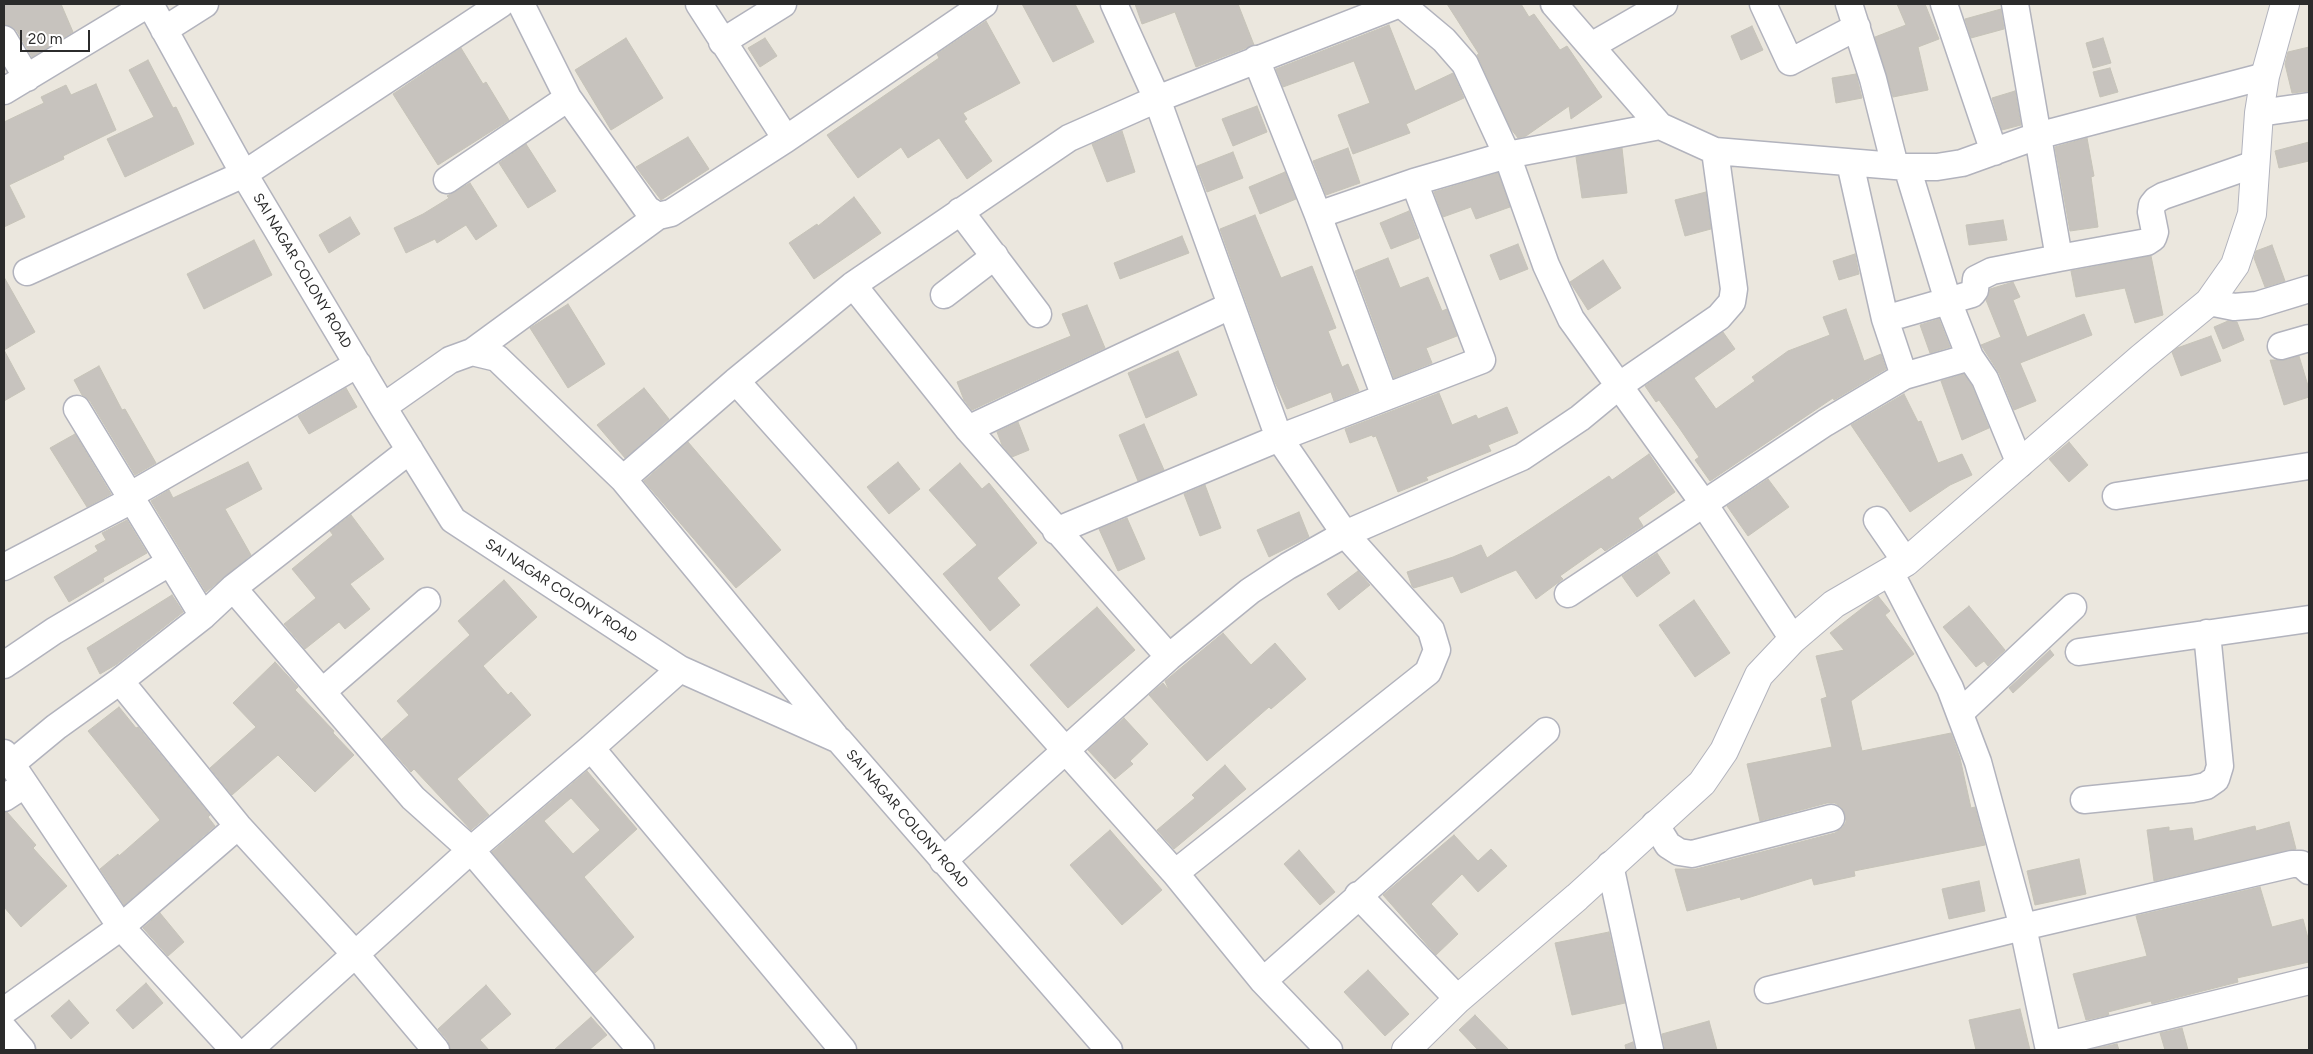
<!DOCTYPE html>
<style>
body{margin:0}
#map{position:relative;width:2313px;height:1054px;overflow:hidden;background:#ebe7de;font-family:Figtree,sans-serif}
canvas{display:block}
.frame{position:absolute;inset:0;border:5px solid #2b2b2b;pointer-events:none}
.scale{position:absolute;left:20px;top:30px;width:70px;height:22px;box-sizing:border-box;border:2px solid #2b2b2b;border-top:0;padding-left:6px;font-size:15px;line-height:18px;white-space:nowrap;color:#2b2b2b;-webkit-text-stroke:4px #fff;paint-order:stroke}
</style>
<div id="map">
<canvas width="2313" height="1054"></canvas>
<div class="frame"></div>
<div class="scale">20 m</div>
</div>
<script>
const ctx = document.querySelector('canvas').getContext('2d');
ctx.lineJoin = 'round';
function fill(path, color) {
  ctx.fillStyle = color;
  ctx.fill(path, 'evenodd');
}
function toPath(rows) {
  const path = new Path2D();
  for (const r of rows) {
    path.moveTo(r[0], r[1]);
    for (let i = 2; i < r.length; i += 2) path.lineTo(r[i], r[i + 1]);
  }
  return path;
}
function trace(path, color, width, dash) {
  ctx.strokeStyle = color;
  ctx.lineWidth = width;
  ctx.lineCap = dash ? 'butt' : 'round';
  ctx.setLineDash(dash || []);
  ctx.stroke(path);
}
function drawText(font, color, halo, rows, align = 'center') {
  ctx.font = font + ' Figtree,sans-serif';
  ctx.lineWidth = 4;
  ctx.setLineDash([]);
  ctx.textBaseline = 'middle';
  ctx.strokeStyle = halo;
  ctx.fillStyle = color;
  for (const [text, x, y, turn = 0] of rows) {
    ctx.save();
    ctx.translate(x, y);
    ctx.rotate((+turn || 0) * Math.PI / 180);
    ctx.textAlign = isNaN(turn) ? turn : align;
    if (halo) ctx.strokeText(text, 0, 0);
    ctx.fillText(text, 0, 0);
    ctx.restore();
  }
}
const building = toPath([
 [4,4,61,4,73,32,32,57,17,31,11,26,4,24,4,4],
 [1022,4,1075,4,1094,42,1053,62,1022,4],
 [1135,4,1238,4,1254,45,1196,67,1175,12,1142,24,1135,4],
 [1447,4,1521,4,1529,17,1534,14,1560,50,1567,46,1602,97,1571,119,1569,106,1526,136,1518,138,1511,129,1477,55,1479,54,1447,4],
 [1897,4,1925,4,1939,39,1918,47,1928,90,1893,97,1875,37,1906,25,1897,4],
 [2001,9,2004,29,1971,38,1965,19,2001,9],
 [986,21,1020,83,963,113,967,119,964,121,992,161,967,179,939,138,908,158,901,147,858,178,827,135,939,58,937,54,986,21],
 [1389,25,1415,91,1453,73,1464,98,1406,124,1410,133,1353,154,1338,115,1370,103,1354,61,1283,87,1276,69,1389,25],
 [1752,26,1763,50,1741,60,1731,36,1752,26],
 [626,38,663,98,611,130,575,70,626,38],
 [765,38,777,56,760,67,748,48,765,38],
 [2103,38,2111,63,2093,68,2086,43,2103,38],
 [2309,47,2309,91,2292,93,2285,64,2288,52,2309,47],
 [461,48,483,84,486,82,509,120,438,165,393,94,461,48],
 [148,60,173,108,176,107,194,144,125,177,107,139,154,117,129,70,148,60],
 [2110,68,2118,92,2100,97,2093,72,2110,68],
 [1856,74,1862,98,1836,103,1832,78,1856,74],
 [96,84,116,130,63,156,64,159,9,185,25,217,4,227,4,122,44,103,41,97,66,85,71,95,96,84],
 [2015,91,2021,125,2002,130,1992,98,2015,91],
 [1257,106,1267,132,1233,146,1222,119,1257,106],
 [1122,131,1135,172,1107,182,1092,144,1122,131],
 [688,137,709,169,661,200,636,167,688,137],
 [2087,138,2094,176,2091,177,2098,227,2070,231,2055,147,2087,138],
 [2309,142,2309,161,2279,168,2275,151,2309,142],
 [526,144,556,191,528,208,499,163,526,144],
 [1348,148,1360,183,1326,195,1313,161,1348,148],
 [1622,148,1627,193,1582,198,1576,157,1622,148],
 [1233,152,1243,178,1207,192,1197,166,1233,152],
 [1285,172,1296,199,1260,214,1249,187,1285,172],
 [1498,173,1510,207,1476,219,1471,207,1443,217,1434,192,1498,173],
 [470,183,497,226,476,240,466,225,437,243,435,239,406,253,394,228,423,214,449,198,447,196,470,183],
 [1706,192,1711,229,1685,236,1675,200,1706,192],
 [854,197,881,233,814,279,789,243,817,224,818,226,854,197],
 [1409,211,1419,238,1391,249,1380,223,1409,211],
 [1255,215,1281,278,1312,266,1336,328,1328,331,1342,367,1348,364,1359,391,1334,401,1331,392,1287,409,1274,380,1220,229,1255,215],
 [350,217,360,234,329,253,319,235,350,217],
 [2003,220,2007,240,1969,245,1966,225,2003,220],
 [1182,236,1189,253,1120,279,1114,263,1182,236],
 [254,240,272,275,204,309,187,274,254,240],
 [1518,244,1528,269,1500,280,1490,255,1518,244],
 [2272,245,2285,281,2265,287,2254,258,2256,251,2272,245],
 [1855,254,1859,274,1839,280,1833,261,1855,254],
 [2151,256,2163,315,2135,323,2125,288,2076,297,2071,271,2151,256],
 [1388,258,1400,288,1428,277,1442,311,1447,309,1457,336,1426,348,1432,363,1394,378,1355,271,1388,258],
 [1603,260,1621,288,1588,310,1570,282,1603,260],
 [4,277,35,332,4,350,25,389,4,401,4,277],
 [2013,282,2020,297,2013,300,2027,337,2084,314,2092,335,2020,363,2036,401,2014,410,1999,373,1981,345,2001,337,1986,300,1990,289,2013,282],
 [568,304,605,364,568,388,530,328,568,304],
 [1087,305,1105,348,972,410,964,400,957,382,1071,336,1062,314,1087,305],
 [1846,309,1864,361,1881,354,1886,369,1834,400,1833,398,1710,481,1695,460,1699,457,1680,429,1659,400,1656,402,1645,386,1723,332,1735,349,1694,378,1716,409,1755,381,1752,377,1788,351,1830,335,1823,317,1846,309],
 [1939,319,1950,347,1930,353,1920,325,1939,319],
 [2228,321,2237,322,2244,340,2223,349,2214,327,2228,321],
 [2211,336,2221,361,2181,376,2172,352,2177,348,2211,336],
 [1178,351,1197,395,1146,418,1128,373,1178,351],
 [2299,356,2309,389,2309,397,2284,405,2270,360,2285,360,2299,356],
 [99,366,122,410,125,409,156,463,135,475,90,401,82,395,74,380,99,366],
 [1964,374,1972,386,1989,428,1962,440,1941,381,1964,374],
 [346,388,357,407,309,434,298,416,346,388],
 [644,388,669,419,625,458,597,425,644,388],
 [1439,393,1452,425,1476,415,1478,419,1507,407,1518,433,1488,445,1491,451,1426,477,1428,480,1398,492,1376,436,1373,437,1372,435,1350,443,1345,429,1439,393],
 [1904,394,1918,422,1921,421,1938,463,1962,454,1972,475,1950,485,1910,512,1851,425,1904,394],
 [1018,422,1029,450,1012,457,1002,445,997,432,1018,422],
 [1144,424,1164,470,1138,481,1119,435,1144,424],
 [75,434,111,494,87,507,50,448,75,434],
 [688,442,781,550,736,588,644,481,688,442],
 [2069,442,2088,465,2069,482,2049,459,2069,442],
 [1649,454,1675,492,1638,518,1643,526,1605,551,1601,547,1560,576,1563,579,1536,599,1516,570,1461,593,1453,576,1414,588,1412,586,1407,572,1453,557,1481,545,1487,558,1609,476,1612,480,1649,454],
 [248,462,262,489,225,509,251,555,206,592,151,501,169,490,173,498,248,462],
 [898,462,920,489,889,514,867,487,898,462],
 [960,463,982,489,989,483,1037,543,997,578,1020,605,990,631,943,574,977,545,929,490,960,463],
 [1768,479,1789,507,1748,536,1727,506,1768,479],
 [1205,485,1221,528,1200,536,1184,494,1205,485],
 [1299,512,1309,537,1269,557,1257,530,1299,512],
 [351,515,384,559,350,584,370,609,345,629,339,622,305,649,284,624,316,598,292,569,333,535,330,531,351,515],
 [1127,518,1145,559,1118,571,1099,529,1127,518],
 [127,520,147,553,103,578,104,581,69,602,54,577,98,551,95,546,106,540,102,533,127,520],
 [1657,553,1670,573,1637,597,1622,576,1657,553],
 [1358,571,1370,585,1339,610,1327,594,1358,571],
 [504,580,537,617,483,666,508,695,511,692,531,715,457,779,489,815,471,830,414,769,411,772,382,739,409,715,397,701,470,635,458,621,504,580],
 [172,595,183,612,117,664,100,674,87,648,172,595],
 [1878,596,1890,611,1885,615,1914,654,1851,701,1862,751,1951,733,1960,758,1971,808,1975,807,1985,845,1854,871,1855,876,1814,885,1812,878,1741,900,1740,897,1687,911,1675,869,1696,869,1835,833,1842,828,1846,822,1845,814,1841,807,1835,803,1827,803,1760,821,1747,764,1832,747,1821,699,1827,697,1816,656,1844,650,1830,633,1878,596],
 [1694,600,1730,653,1695,677,1659,625,1694,600],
 [1969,606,2005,650,1988,666,1984,661,1976,667,1943,627,1969,606],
 [1097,607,1135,650,1068,708,1030,665,1097,607],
 [1223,633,1251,665,1275,643,1306,679,1271,709,1269,707,1207,761,1149,695,1163,683,1169,690,1165,681,1223,633],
 [2050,650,2054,655,2013,693,2009,688,2050,650],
 [275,662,298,687,295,690,334,731,333,733,354,755,315,792,278,755,232,795,210,768,256,727,233,703,275,662],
 [119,707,136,728,138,727,210,815,208,817,215,826,124,905,100,869,118,854,119,856,160,820,88,731,119,707],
 [1124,718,1148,744,1130,761,1133,764,1115,779,1088,750,1124,718],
 [1225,765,1246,789,1174,849,1157,830,1195,798,1192,795,1225,765],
 [587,771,637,829,584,877,634,937,595,973,492,852,587,771],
 [571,798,600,830,573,854,544,821,571,798],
 [7,812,36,845,33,848,67,886,21,927,4,907,4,813,7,812],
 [2289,822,2296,849,2154,881,2147,830,2169,827,2169,831,2192,828,2194,841,2255,826,2256,831,2289,822],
 [1110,830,1162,890,1122,925,1070,865,1110,830],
 [1454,835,1478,861,1491,849,1507,866,1478,892,1462,874,1431,904,1458,934,1436,955,1383,895,1454,835],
 [1299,850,1335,892,1320,905,1284,864,1299,850],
 [2079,859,2086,894,2035,905,2027,871,2079,859],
 [1979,881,1985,911,1949,919,1942,889,1979,881],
 [2260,887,2272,927,2303,919,2309,942,2309,962,2237,978,2238,982,2152,1004,2151,1001,2108,1012,2109,1015,2086,1020,2073,974,2147,956,2136,916,2260,887],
 [160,913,184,942,168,956,143,928,160,913],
 [1609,932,1625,1003,1572,1015,1555,943,1609,932],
 [1368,970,1409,1014,1385,1036,1344,992,1368,970],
 [146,983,163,1003,133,1029,116,1010,146,983],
 [486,985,511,1014,480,1040,489,1050,451,1050,448,1041,438,1029,486,985],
 [69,1000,89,1023,71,1039,51,1016,69,1000],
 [2020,1009,2030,1050,1976,1050,1969,1020,2020,1009],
 [1475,1015,1509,1050,1478,1050,1459,1030,1475,1015],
 [591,1017,607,1035,589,1050,554,1050,591,1017],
 [1709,1021,1717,1050,1665,1050,1662,1034,1709,1021],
 [2182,1028,2188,1050,2165,1050,2160,1033,2182,1028],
 [1633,1042,1635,1050,1626,1050,1625,1045,1633,1042],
 [2117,1044,2119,1050,2093,1049,2117,1044]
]);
fill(building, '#c7c3be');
trace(building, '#c6c3b8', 1);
const street = toPath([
 [150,4,244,174,383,407,453,520,680,669,839,740,1109,1050],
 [521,4,568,98,647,209,658,216,671,213,786,139,984,4],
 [699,4,786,139],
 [1114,4,1157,99,1279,438,1345,534,1431,630,1437,650,1428,672,1175,873],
 [1401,4,1444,40,1465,64,1507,155,1546,265,1571,319,1704,504,1793,639],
 [1554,4,1660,126],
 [1763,4,1790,62,1857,27],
 [1849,4,1873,79,1895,166],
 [1944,4,1994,152],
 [164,30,205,4],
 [4,39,27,78],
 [722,42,783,4],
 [1591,46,1664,4],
 [1256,59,1318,215,1385,397],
 [4,91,148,4],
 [2259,113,2309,106],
 [1850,163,1885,319],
 [1907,167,1948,301,1970,357,1985,379,2020,464],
 [447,180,568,98],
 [960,211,1038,314],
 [1318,215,1414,182,1507,155,1660,126,1715,151,1907,167,1937,167,1962,163,2037,136,2265,76],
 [2059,258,2147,242,2153,238,2155,232,2151,212,2152,205,2156,200,2163,196,2255,164],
 [27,272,244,174,501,4],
 [853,285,968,429,1169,657],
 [944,295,995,256],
 [2209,302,2234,307,2257,305,2309,289],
 [2281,346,2309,338],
 [472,352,658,216],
 [1904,376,1885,319,1972,294,1975,290,1976,279,1992,271,2059,258,2015,4],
 [736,381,1175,873,1263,981,1329,1050],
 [383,407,450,360,472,352,497,358,623,479,835,736],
 [77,409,203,616],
 [968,429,1230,306],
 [623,479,736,381,853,285,1069,138,1157,99,1400,4],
 [129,496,358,364],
 [2116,496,2309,466],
 [1877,520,1906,562],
 [1056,531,1279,438,1482,360,1414,182],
 [4,567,132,500],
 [1890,572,1950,688,1978,762,2023,927,2049,1050],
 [233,588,413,798,471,850,641,1050],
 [1568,594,1825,423,1904,376,1970,357],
 [2079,652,2309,619],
 [4,665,54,631,169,563],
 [120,681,238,826,356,955,436,1050],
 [322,692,427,601],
 [1960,713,2073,607],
 [591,748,843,1050],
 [4,753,121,927,234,1050],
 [10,765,56,727,120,681,203,616,233,588,410,450],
 [4,798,24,785],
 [2084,800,2192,789,2206,786,2216,779,2220,766,2207,633],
 [1655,824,1668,845,1679,852,1692,854,1831,818],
 [943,861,1169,657,1250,591,1288,566,1345,534,1522,457,1580,418,1620,385,1719,317,1732,302,1734,289,1715,151],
 [1610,865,1650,1050],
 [1358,895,1458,999],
 [1263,981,1546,731],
 [1768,990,2023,927,2292,864,2301,864,2309,871],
 [4,1011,121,927,238,826],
 [4,1029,22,1050],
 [2048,1045,2309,981],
 [249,1050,471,850,591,748,680,669]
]);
const secondary = toPath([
 [1406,1050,1458,999,1577,897,1702,783,1724,751,1759,675,1793,639,1834,604,1906,562,2141,358,2209,302,2235,265,2252,214,2259,113,2265,76,2285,4]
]);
trace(street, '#b2b3bd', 29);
trace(secondary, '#b2b3bd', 30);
trace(street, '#fff', 26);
trace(secondary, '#fff', 28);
drawText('14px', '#2b2b2b', '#fff', [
 ["SAI NAGAR COLONY ROAD",302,271,59],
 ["SAI NAGAR COLONY ROAD",561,591,33],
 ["SAI NAGAR COLONY ROAD",907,819,49]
]);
</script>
